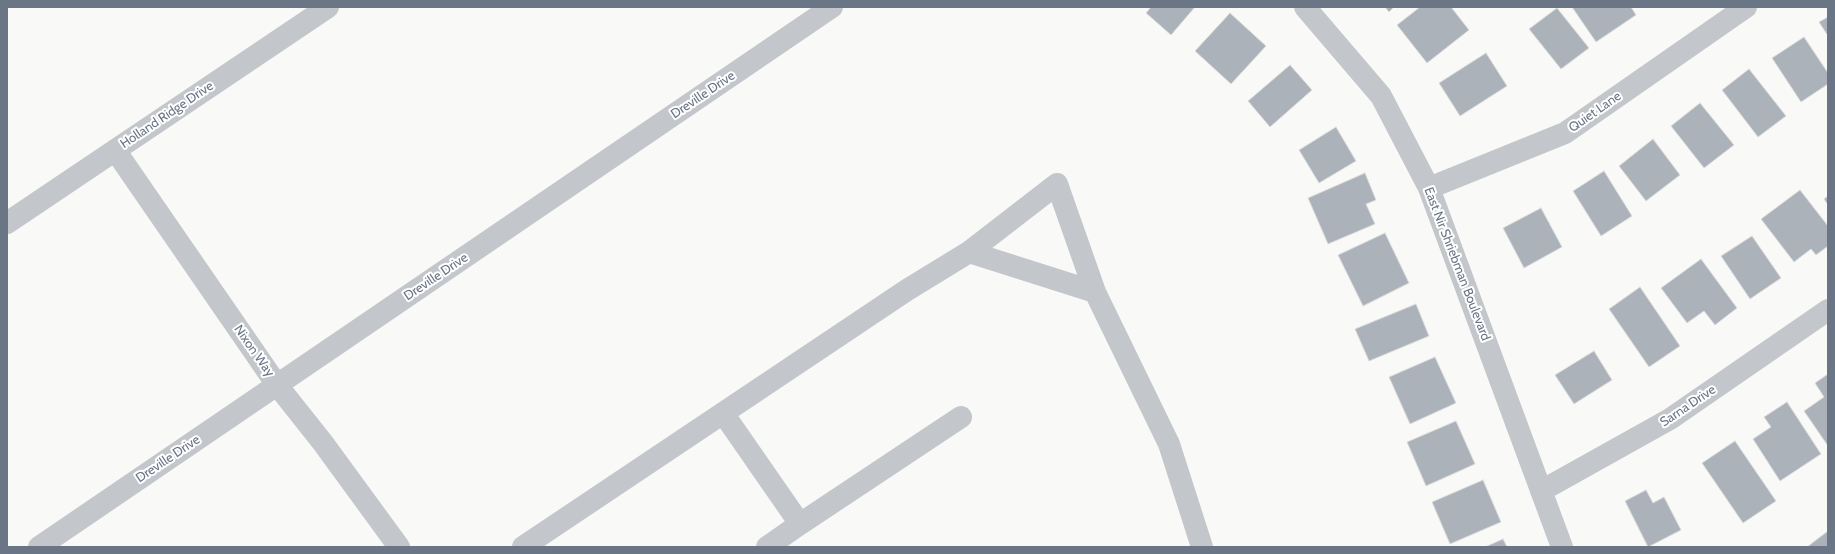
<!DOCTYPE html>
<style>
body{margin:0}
#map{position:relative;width:1835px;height:554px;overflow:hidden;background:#f9f9f8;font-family:Cabin,sans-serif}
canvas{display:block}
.frame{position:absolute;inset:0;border:8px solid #6a7586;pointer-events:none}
</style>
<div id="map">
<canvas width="1835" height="554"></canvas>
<div class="frame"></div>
</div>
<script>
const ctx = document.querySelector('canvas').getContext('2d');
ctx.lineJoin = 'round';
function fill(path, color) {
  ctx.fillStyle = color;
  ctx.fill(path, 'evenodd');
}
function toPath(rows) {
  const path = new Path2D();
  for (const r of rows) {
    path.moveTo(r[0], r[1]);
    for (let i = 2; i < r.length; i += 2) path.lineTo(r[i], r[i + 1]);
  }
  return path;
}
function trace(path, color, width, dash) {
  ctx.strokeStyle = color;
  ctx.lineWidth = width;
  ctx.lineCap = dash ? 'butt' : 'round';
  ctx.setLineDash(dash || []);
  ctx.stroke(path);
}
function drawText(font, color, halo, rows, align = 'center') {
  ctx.font = font + ' Cabin,sans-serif';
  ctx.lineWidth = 4;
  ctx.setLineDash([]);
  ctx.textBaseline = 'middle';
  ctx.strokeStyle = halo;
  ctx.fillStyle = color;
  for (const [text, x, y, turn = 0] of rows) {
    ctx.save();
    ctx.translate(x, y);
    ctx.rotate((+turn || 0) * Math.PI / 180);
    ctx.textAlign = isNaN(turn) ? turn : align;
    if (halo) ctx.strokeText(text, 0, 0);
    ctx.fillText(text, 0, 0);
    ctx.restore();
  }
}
const building = toPath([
 [1151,7,1195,7,1171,35,1146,13,1151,7],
 [1385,7,1394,7,1389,12,1385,7],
 [1420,7,1451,7,1469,30,1427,63,1397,25,1420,7],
 [1572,7,1631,7,1636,15,1596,42,1572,7],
 [1557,8,1589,48,1561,69,1529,29,1557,8],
 [1230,13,1266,46,1231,84,1195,51,1230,13],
 [1828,17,1828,36,1819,22,1828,17],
 [1804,37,1828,73,1828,84,1801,102,1772,58,1804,37],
 [1486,53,1507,86,1460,116,1439,83,1486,53],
 [1290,65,1312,90,1270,127,1248,101,1290,65],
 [1749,69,1786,116,1758,137,1722,90,1749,69],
 [1700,103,1734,145,1704,168,1671,126,1700,103],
 [1336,127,1356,161,1319,183,1299,150,1336,127],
 [1653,139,1680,175,1646,201,1619,166,1653,139],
 [1604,171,1632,216,1601,236,1573,191,1604,171],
 [1365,173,1376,200,1366,204,1375,224,1328,244,1308,198,1365,173],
 [1800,190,1828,226,1828,246,1816,255,1811,249,1794,262,1761,219,1800,190],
 [1828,196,1828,205,1824,199,1828,196],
 [1541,208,1562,247,1524,268,1503,228,1541,208],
 [1385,233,1409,283,1363,306,1338,255,1385,233],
 [1752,236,1781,278,1750,299,1721,256,1752,236],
 [1701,259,1737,308,1715,325,1704,311,1687,323,1661,288,1701,259],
 [1640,287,1680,346,1649,367,1609,309,1640,287],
 [1416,304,1429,336,1369,361,1355,329,1416,304],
 [1594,351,1612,380,1574,404,1555,375,1594,351],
 [1435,357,1456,403,1410,424,1389,377,1435,357],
 [1828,374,1828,446,1804,411,1824,397,1815,383,1828,374],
 [1787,402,1821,454,1780,481,1753,439,1771,427,1764,417,1787,402],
 [1456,421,1475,464,1426,486,1407,442,1456,421],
 [1735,441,1776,501,1743,523,1702,463,1735,441],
 [1483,480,1501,522,1450,544,1432,502,1483,480],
 [1646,490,1653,503,1664,497,1681,530,1648,547,1625,501,1646,490],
 [1828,531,1828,547,1807,547,1828,531],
 [1503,539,1507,547,1485,547,1503,539]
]);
fill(building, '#acb2ba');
trace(building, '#dbdbda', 1);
trace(toPath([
 [1305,7,1381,96,1429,188,1562,547],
 [115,150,277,385,323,443,399,547],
 [1429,188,1565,133,1746,7],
 [7,223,328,7],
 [969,252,1095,292],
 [723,413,800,524,961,417],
 [1541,491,1670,419,1828,310],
 [39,547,832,7],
 [523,547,907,290,969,252,1057,184,1095,292,1169,444,1202,547],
 [767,547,800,524]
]), '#c3c6ca', 22);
drawText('13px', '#6a7586', '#fff', [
 ["Dreville Drive",703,95,-34],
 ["Quiet Lane",1595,112,-35],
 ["Holland Ridge Drive",167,115,-34],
 ["East Nir Shriebman Boulevard",1457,264,69],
 ["Dreville Drive",436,277,-34],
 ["Nixon Way",254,351,55],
 ["Sarna Drive",1688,406,-34],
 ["Dreville Drive",168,459,-34]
]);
</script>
